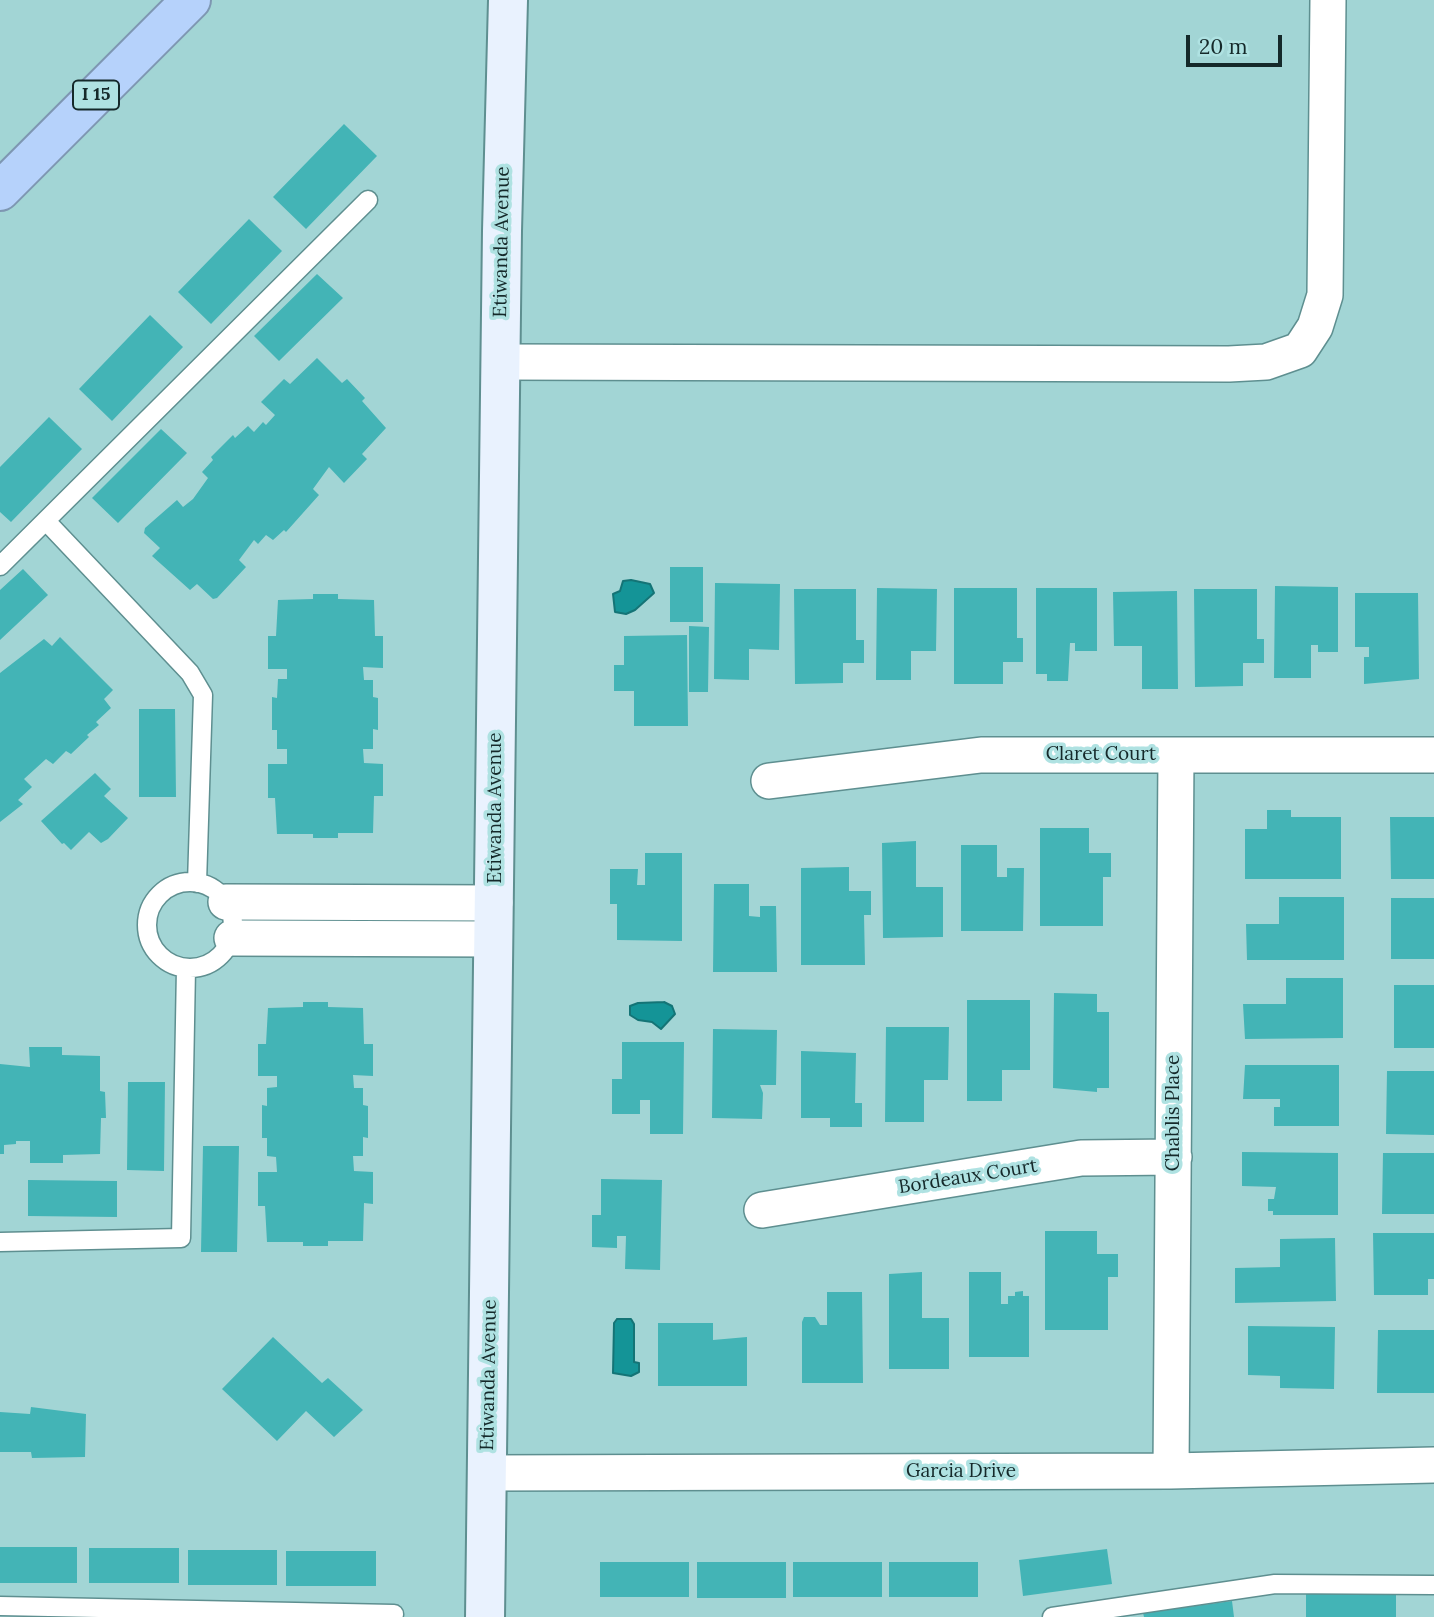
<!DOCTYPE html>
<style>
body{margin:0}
#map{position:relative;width:1434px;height:1617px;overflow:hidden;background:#a2d5d5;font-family:Lora,serif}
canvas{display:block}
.scale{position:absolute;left:1186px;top:35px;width:96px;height:32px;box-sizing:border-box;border:4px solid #15292a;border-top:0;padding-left:9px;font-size:21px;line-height:24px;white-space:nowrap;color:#15292a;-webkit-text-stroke:5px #afe2e2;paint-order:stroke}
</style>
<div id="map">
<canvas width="1434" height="1617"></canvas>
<div class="scale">20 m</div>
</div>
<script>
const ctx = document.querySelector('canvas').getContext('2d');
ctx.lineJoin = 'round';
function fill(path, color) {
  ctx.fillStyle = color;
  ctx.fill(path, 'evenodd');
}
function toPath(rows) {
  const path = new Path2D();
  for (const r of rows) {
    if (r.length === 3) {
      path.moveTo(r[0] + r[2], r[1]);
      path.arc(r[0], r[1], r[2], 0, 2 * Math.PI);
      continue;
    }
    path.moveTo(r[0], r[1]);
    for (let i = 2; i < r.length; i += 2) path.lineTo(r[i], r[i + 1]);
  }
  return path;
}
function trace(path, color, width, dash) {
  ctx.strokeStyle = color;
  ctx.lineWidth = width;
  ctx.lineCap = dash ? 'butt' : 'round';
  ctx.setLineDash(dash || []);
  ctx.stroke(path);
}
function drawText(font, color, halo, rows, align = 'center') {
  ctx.font = font + ' Lora,serif';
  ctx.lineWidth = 7;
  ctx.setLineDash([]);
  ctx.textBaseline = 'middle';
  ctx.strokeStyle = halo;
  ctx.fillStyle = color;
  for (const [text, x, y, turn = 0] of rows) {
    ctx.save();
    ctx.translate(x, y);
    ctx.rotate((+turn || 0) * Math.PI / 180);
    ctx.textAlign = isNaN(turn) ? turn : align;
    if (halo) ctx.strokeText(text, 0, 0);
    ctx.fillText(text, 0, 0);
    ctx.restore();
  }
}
const water = toPath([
 [631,580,650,584,654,593,635,610,626,614,615,612,613,594,620,591,623,581,631,580],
 [664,1002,672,1006,675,1014,661,1029,652,1022,638,1020,630,1015,630,1006,638,1003,664,1002],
 [617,1319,631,1319,634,1324,634,1362,639,1363,639,1372,631,1376,613,1373,614,1323,617,1319]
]);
fill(water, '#149497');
trace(water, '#147476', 2);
fill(toPath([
 [344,124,377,156,306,229,273,197],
 [249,219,282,251,211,324,178,292],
 [317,274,343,298,279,361,254,336],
 [150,315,183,347,112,421,79,389],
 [317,358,342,383,347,379,365,398,362,401,386,428,362,454,367,459,344,483,329,467,313,489,319,495,286,532,284,530,273,540,266,535,258,544,254,540,239,560,246,567,217,598,213,599,197,584,190,590,152,556,160,548,144,533,145,528,177,500,183,507,193,499,208,478,202,472,213,460,211,457,233,435,235,438,248,426,254,432,263,422,266,425,275,415,261,402,284,379,290,384],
 [49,417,82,449,11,522,0,512,0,467],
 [161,429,187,453,118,523,92,498],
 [670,567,703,567,703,622,670,622],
 [23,569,48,595,0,640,0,590],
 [715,583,780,584,779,650,749,649,749,680,714,679],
 [1275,586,1338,587,1338,652,1318,652,1318,645,1311,645,1311,678,1274,678],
 [877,588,937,589,936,651,911,651,911,680,876,680],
 [954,588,1017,588,1017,638,1023,638,1023,662,1003,662,1003,684,954,684],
 [1036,588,1097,588,1097,651,1075,651,1075,643,1070,643,1068,681,1047,681,1047,674,1036,674],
 [794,589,856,589,856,640,864,640,864,663,843,663,843,683,795,684],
 [1194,589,1257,589,1257,639,1264,639,1264,663,1243,663,1243,686,1195,687],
 [1177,591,1178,689,1142,689,1142,646,1114,646,1113,592],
 [1355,593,1418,593,1419,679,1364,684,1364,657,1369,657,1369,647,1355,647],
 [313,594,338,594,338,599,374,600,375,636,383,636,383,668,363,667,364,680,373,680,373,697,378,698,378,730,373,729,373,749,363,749,364,763,383,764,383,796,374,796,373,833,338,833,338,838,313,838,313,834,277,834,275,798,268,798,268,764,287,764,287,749,277,749,277,730,272,730,272,697,277,698,278,679,287,679,287,669,268,669,268,636,276,636,278,600,313,599],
 [689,626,709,627,708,692,689,692],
 [687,635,688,726,634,726,634,691,614,691,614,665,624,665,624,636],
 [60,637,113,690,104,699,111,708,96,722,99,725,87,735,89,737,71,754,66,751,53,764,46,759,24,779,32,787,18,800,23,804,0,822,0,673,44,639,52,646],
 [139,709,175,709,176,797,139,797],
 [95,773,111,789,104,796,128,818,108,839,101,843,89,832,71,850,64,843,62,844,41,821],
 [1267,810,1291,810,1291,817,1341,817,1341,879,1245,879,1245,829,1267,829],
 [1390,817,1434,817,1434,879,1391,879],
 [1040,828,1089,828,1089,853,1111,853,1111,877,1103,877,1103,926,1040,926],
 [916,841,916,887,943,887,943,937,883,938,882,843],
 [961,845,997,845,997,877,1007,877,1007,868,1024,868,1023,931,961,931],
 [645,853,682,853,682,941,617,940,617,904,610,904,610,869,638,869,637,885,645,885],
 [849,867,849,891,871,891,871,915,864,915,865,965,801,965,801,868],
 [714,884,749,884,749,916,760,917,760,906,776,906,777,972,713,972],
 [1279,897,1344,897,1344,960,1247,960,1246,924,1279,924],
 [1391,898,1434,898,1434,959,1391,959],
 [1286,978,1343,978,1343,1038,1245,1039,1243,1004,1286,1004],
 [1394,985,1434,985,1434,1048,1394,1048],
 [1054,993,1097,994,1097,1012,1109,1012,1109,1088,1097,1088,1097,1092,1053,1088],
 [967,1000,1030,1000,1030,1070,1002,1070,1002,1101,967,1101],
 [303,1002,328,1002,328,1007,363,1008,364,1044,373,1044,373,1076,353,1075,354,1088,363,1088,363,1105,368,1106,368,1138,363,1137,363,1156,353,1156,354,1171,373,1172,373,1204,364,1203,363,1241,328,1241,328,1246,303,1246,303,1242,267,1242,265,1206,258,1206,258,1172,277,1172,276,1157,267,1156,267,1138,262,1138,262,1105,267,1106,267,1088,277,1087,277,1076,258,1076,258,1044,266,1044,268,1008,303,1007],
 [886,1027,949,1027,948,1080,924,1080,924,1122,885,1122],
 [713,1029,777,1030,776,1085,760,1085,763,1093,762,1119,712,1118],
 [622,1042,684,1042,683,1134,650,1134,650,1100,640,1100,640,1114,612,1114,612,1079,622,1079],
 [29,1047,62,1047,62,1055,100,1056,100,1091,105,1092,106,1118,101,1118,100,1154,63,1155,63,1163,30,1163,30,1141,16,1141,16,1144,4,1145,4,1154,0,1154,0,1064,30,1067],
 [801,1051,856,1053,855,1103,862,1103,862,1127,830,1127,830,1118,801,1118],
 [1245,1065,1339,1065,1339,1126,1274,1126,1274,1107,1280,1107,1280,1099,1243,1099],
 [1387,1071,1434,1071,1434,1135,1386,1134],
 [128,1082,165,1082,164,1171,127,1170],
 [203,1146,239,1146,237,1252,201,1252],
 [1242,1152,1338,1153,1338,1215,1273,1215,1273,1211,1268,1211,1268,1199,1274,1199,1276,1187,1242,1186],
 [1383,1153,1434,1153,1434,1214,1382,1214],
 [601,1179,662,1180,660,1270,625,1269,626,1236,617,1236,617,1248,592,1247,592,1215,601,1215],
 [28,1180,117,1181,117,1217,28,1216],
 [1045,1231,1097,1231,1097,1254,1118,1254,1118,1277,1108,1277,1108,1330,1045,1330],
 [1373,1233,1434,1233,1434,1279,1428,1279,1428,1295,1374,1295],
 [1335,1238,1336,1301,1235,1303,1235,1268,1280,1267,1280,1239],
 [922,1272,922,1318,949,1318,949,1369,889,1369,889,1274],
 [969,1272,1001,1272,1001,1304,1008,1304,1008,1296,1015,1296,1015,1292,1023,1291,1023,1296,1029,1296,1029,1357,969,1357],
 [827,1292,862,1292,863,1383,802,1383,802,1322,804,1317,815,1317,820,1325,827,1325],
 [658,1323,713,1323,713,1340,747,1337,747,1386,658,1386],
 [1248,1326,1335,1327,1334,1389,1280,1388,1280,1376,1248,1375],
 [1378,1330,1434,1330,1434,1393,1377,1393],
 [273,1337,322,1383,328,1378,363,1410,334,1437,306,1411,277,1441,222,1389],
 [31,1407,86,1414,85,1457,32,1458,31,1452,0,1452,0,1412,30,1414],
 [0,1547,77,1547,77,1583,0,1583],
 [89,1548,179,1548,179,1583,89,1583],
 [1107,1549,1112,1584,1023,1596,1019,1560],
 [188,1550,277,1550,277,1585,188,1585],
 [286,1551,376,1551,376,1586,286,1586],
 [600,1562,689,1562,689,1597,600,1597],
 [697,1562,786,1562,786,1598,697,1598],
 [793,1562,882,1562,882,1597,793,1597],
 [889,1562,978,1562,978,1597,889,1597],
 [1306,1594,1396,1594,1396,1617,1306,1617],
 [1232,1601,1234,1617,1144,1617,1143,1613]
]), '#43b4b6');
const lane = toPath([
 [46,521,190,673,203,695,197,883],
 [0,566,368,200],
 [190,925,43],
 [0,1242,181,1238,186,968],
 [0,1606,394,1614],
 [1052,1617,1275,1584,1434,1585]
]);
const street = toPath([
 [501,362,1229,364,1266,362,1300,350,1315,327,1325,295,1328,0],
 [769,781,981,755,1434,755],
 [226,902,495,903],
 [232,938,494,939],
 [762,1210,1081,1158,1174,1157],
 [1171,1471,1176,755],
 [487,1473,1171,1471,1434,1465]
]);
const secondary = toPath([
 [485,1617,502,231,508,0]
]);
const highway = toPath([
 [0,191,191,0]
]);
trace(lane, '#5e8f90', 21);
trace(street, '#5e8f90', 38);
trace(secondary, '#5e8f90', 42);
trace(highway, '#7e97b2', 42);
trace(lane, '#fff', 18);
trace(street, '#fff', 35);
trace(secondary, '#e9f2fe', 38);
trace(highway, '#b6d2fb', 38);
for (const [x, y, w] of [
 [96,95,46]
]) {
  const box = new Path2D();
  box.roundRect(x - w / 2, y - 14.5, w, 29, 5);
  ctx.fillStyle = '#afe2e2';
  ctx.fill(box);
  trace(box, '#15292a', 2);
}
drawText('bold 18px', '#15292a', null, [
 ["I 15",96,95]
]);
drawText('19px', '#15292a', '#afe2e2', [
 ["Etiwanda Avenue",502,242,-89],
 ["Claret Court",1101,755],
 ["Etiwanda Avenue",496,808,-90],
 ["Chablis Place",1174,1113,-90],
 ["Bordeaux Court",968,1177,-9],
 ["Etiwanda Avenue",489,1375,-89],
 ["Garcia Drive",961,1472]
]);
</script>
